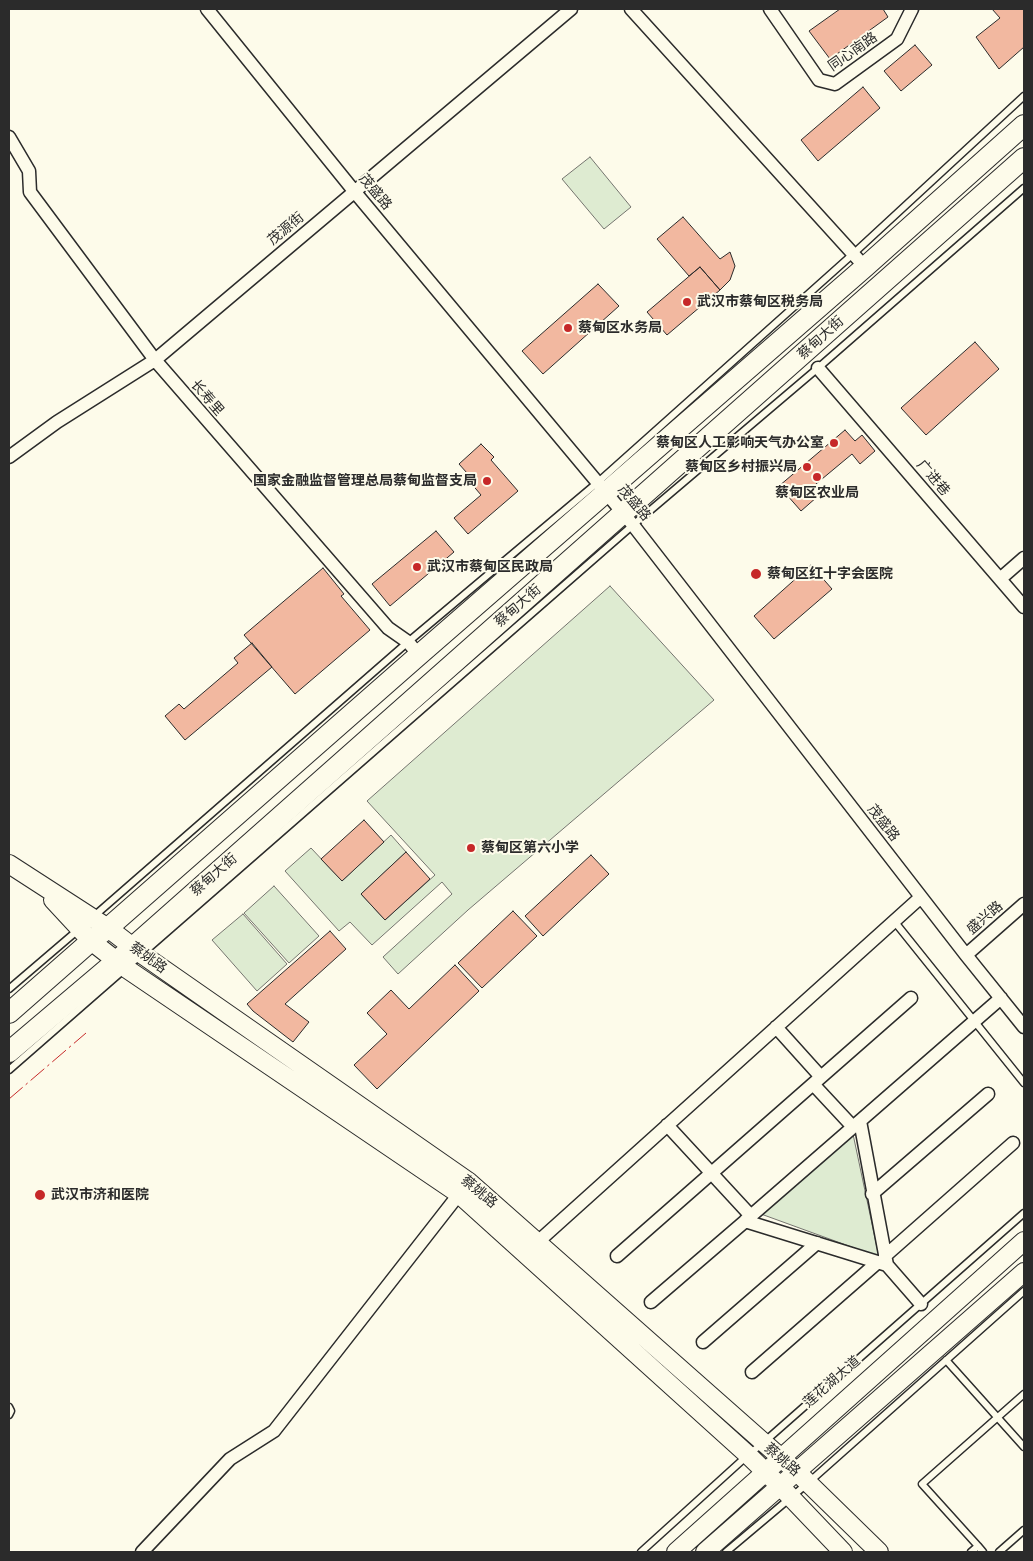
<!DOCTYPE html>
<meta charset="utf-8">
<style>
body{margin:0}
#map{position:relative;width:1033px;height:1561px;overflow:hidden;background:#fdfbea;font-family:Karla,sans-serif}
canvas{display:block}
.frame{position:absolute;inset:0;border:10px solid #2b2b2b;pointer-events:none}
</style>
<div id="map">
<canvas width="1033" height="1561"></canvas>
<div class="frame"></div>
</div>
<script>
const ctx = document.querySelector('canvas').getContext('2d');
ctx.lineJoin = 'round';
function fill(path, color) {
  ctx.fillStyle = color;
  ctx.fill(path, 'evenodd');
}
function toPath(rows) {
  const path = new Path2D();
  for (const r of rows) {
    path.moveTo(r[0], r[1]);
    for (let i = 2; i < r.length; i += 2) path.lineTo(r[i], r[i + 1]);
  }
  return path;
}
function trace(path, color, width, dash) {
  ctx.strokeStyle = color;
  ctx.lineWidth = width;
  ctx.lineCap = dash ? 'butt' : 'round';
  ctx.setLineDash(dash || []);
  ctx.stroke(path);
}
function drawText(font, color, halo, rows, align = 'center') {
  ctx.font = font + ' Karla,"Noto Sans SC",sans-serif';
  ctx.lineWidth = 4;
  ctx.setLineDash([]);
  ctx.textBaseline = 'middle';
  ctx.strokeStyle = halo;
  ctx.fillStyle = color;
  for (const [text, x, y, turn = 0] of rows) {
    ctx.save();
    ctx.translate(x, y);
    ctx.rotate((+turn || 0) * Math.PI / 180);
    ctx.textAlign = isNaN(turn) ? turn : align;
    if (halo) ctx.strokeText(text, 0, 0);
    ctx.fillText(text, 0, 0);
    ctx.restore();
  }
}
const green = toPath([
 [590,157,631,207,604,229,562,179,590,157],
 [610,586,714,700,468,910,398,974,383,957,452,894,442,882,372,945,350,922,339,931,285,871,311,848,342,881,391,835,406,852,361,894,385,920,435,875,367,801,610,586],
 [274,886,319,936,289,963,244,913,274,886],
 [243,914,287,964,257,991,212,940,243,914],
 [853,1134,879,1257,761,1214,853,1134]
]);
fill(green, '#deebd1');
trace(green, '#74746e', 1);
const building = toPath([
 [840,9,883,9,888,17,830,59,809,31,840,9],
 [992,9,1024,9,1024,47,999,69,976,37,1000,18,992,9],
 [915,45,932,65,901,91,884,71,915,45],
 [863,87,880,108,818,161,801,140,863,87],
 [683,217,720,259,730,252,735,266,730,280,720,290,700,267,689,276,657,239,683,217],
 [700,267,720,290,667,335,647,312,700,267],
 [598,284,619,306,543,374,522,351,598,284],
 [975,342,999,369,926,435,901,408,975,342],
 [845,430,855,441,862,435,875,451,860,464,852,454,810,489,817,497,801,511,779,486,845,430],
 [481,444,494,457,491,460,518,491,468,534,454,518,481,495,465,476,467,473,459,464,481,444],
 [436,531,454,552,390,606,372,584,436,531],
 [811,565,832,589,774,639,754,616,811,565],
 [323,568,344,594,341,596,370,630,295,694,244,635,323,568],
 [252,643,272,667,185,740,165,716,179,704,184,709,238,663,234,658,252,643],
 [364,820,384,842,342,881,321,859,364,820],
 [406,852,430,879,385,920,361,894,406,852],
 [591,855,609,874,543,936,525,916,591,855],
 [513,911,537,936,482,988,458,963,513,911],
 [330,931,346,949,285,1004,309,1022,293,1042,253,1011,247,1004,330,931],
 [455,965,479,991,377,1089,354,1065,387,1034,367,1013,391,990,409,1009,455,965]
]);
fill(building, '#f2b8a0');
trace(building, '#2b2b2b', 1);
const lane = toPath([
 [93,917,408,642,597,483,853,254,1024,96],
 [894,921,1024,1083],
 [9,989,78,930],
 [9,1070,633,525,818,368,1024,188],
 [946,1360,1024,1447],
 [9,1407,11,1411,9,1415],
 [978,1546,983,1552],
 [641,1552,748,1455,763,1443,1024,1213],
 [726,1552,808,1483,1024,1291],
 [971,1552,978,1546,922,1484,1024,1394],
 [999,1552,1024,1530]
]);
const street = toPath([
 [207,9,354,191,633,525,966,955,1024,1027],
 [631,9,865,267],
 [770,9,819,80,835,84,897,39,912,9],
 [9,137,29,171,30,192,155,360,388,628,408,642,419,655],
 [818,368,1024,607],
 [9,457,57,422,155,360,571,9],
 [1000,579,1024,558],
 [966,955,1024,904],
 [776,1027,821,1077,813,1084,853,1127],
 [667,1125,751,1216],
 [853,1127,1001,998],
 [872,1194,988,1094],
 [531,1248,921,897],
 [617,1256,911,998],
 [887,1265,860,1121,745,1221,887,1265,921,1304],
 [651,1302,750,1217],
 [703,1342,817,1243],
 [752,1372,878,1262,887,1265,885,1256,1013,1143],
 [142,1552,230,1459,274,1431,463,1189]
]);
const secondary = toPath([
 [9,864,108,928,143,955,469,1182,797,1472,879,1552],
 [53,900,91,941,127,969,459,1194,748,1455,780,1486,843,1552],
 [676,1552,1024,1241],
 [705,1552,1024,1272]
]);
const primary = toPath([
 [9,1013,91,941,108,928,419,655,865,267,1024,125],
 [9,1052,133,947,1024,158]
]);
trace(lane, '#2b2b2b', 9);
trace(street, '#2b2b2b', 15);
trace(secondary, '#2b2b2b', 20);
trace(primary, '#2b2b2b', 22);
trace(lane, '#fdfbea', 6);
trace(street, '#fdfbea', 12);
trace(secondary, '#fdfbea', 18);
trace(primary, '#fdfbea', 20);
trace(toPath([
 [9,1099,86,1033]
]), '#c62828', 1, [18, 4, 2.5, 4]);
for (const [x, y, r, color] of [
 [687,302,5,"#c62828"],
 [568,328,5,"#c62828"],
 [834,443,5,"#c62828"],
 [807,467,5,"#c62828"],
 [817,477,5,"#c62828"],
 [487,481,5,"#c62828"],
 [417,567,5,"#c62828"],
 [756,574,6,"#c62828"],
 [471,848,5,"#c62828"],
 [40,1195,6,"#c62828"]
]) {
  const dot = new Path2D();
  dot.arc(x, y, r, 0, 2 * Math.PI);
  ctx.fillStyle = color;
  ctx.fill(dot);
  trace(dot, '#fdfbea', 2);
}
drawText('14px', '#2b2b2b', '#fdfbea', [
 ["同心南路",853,52,-35],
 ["茂盛路",375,192,50],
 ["茂源街",286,229,-40],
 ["蔡甸大街",821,338,-42],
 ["长寿里",207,398,49],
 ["广进巷",933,478,49],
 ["茂盛路",634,503,50],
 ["蔡甸大街",518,606,-41],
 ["茂盛路",883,823,52],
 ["蔡甸大街",214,875,-41],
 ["盛兴路",985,918,-41],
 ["蔡姚路",148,958,36],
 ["蔡姚路",479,1192,40],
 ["莲花湖大道",832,1382,-41],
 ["蔡姚路",782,1460,41]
]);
drawText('bold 14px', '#2b2b2b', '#fdfbea', [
 ["武汉市蔡甸区税务局",697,302],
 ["蔡甸区水务局",578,328],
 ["蔡甸区人工影响天气办公室",824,443,"right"],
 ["蔡甸区乡村振兴局",797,467,"right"],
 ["国家金融监督管理总局蔡甸监督支局",477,481,"right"],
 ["蔡甸区农业局",817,493,"center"],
 ["武汉市蔡甸区民政局",427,567],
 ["蔡甸区红十字会医院",767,574],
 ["蔡甸区第六小学",481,848],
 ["武汉市济和医院",51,1195]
], 'left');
</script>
